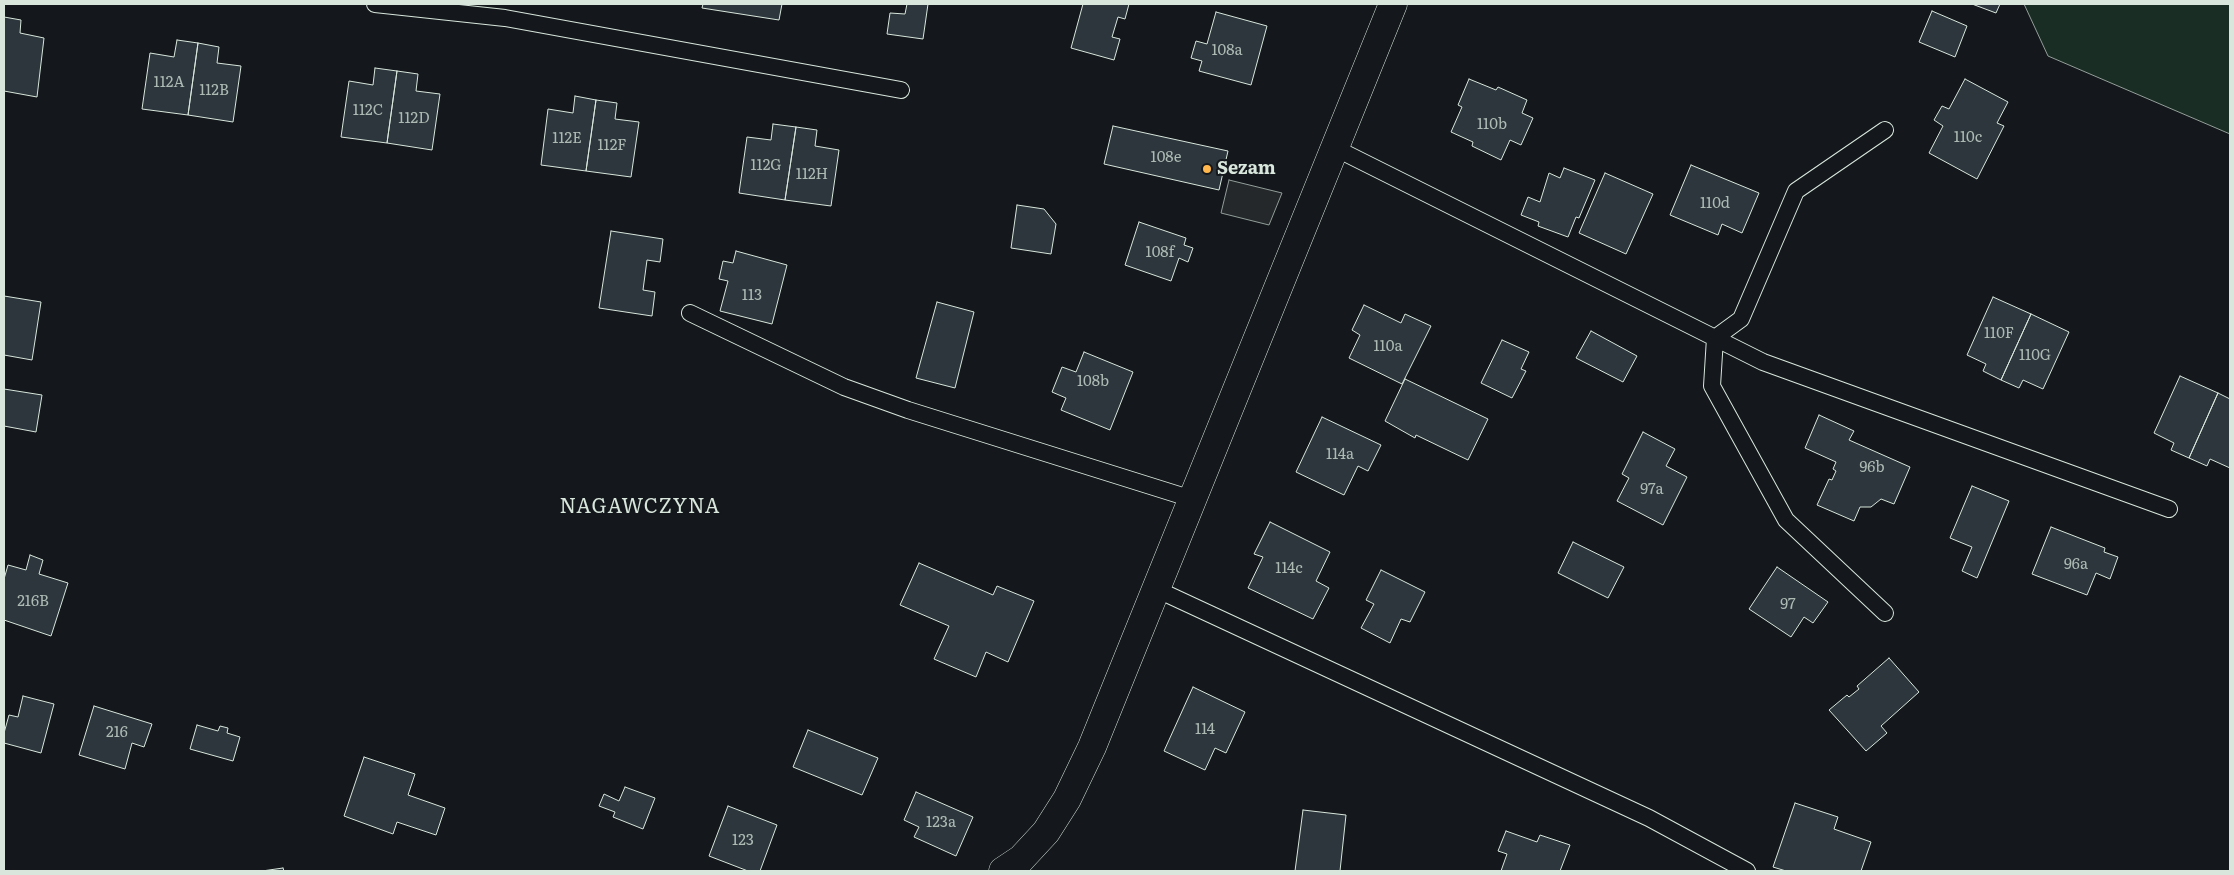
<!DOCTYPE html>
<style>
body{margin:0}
#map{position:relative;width:2234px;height:875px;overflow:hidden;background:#14181c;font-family:Literata,serif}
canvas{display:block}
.frame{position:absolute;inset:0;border:5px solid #d8e6dc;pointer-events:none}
</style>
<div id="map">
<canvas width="2234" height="875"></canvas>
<div class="frame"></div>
</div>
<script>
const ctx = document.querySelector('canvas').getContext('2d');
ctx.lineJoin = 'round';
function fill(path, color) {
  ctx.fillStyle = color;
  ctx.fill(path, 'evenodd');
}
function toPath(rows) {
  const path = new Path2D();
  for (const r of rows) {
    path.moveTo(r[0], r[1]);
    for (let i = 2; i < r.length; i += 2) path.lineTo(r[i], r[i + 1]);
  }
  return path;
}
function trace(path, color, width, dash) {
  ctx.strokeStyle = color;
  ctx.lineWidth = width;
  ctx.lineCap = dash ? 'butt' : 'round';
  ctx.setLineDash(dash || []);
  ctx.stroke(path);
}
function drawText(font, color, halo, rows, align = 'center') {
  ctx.font = font + ' Literata,serif';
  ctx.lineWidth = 4;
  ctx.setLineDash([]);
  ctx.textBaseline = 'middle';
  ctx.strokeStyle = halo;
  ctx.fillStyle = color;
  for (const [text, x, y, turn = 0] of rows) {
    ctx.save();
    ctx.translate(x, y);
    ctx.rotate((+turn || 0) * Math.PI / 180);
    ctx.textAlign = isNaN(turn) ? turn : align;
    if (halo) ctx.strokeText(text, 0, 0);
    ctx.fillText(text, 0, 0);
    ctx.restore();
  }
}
const green = toPath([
 [2024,4,2230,4,2230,134,2048,56,2024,4]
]);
fill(green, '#1a2d24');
trace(green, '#939e99', 1);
const parking = toPath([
 [1229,180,1282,193,1269,225,1221,213,1229,180]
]);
fill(parking, '#24282b');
trace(parking, '#939e99', 1);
const building = toPath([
 [703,4,782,4,779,20,702,8,703,4],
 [907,4,928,4,923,39,887,34,890,13,905,14,907,4],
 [1083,4,1129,4,1125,19,1118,17,1112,37,1120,39,1114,60,1071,48,1083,4],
 [1972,4,2000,4,1996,13,1972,4],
 [1932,11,1967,26,1955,57,1919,42,1932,11],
 [1216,12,1267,26,1251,85,1199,71,1202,61,1191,58,1196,41,1207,44,1216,12],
 [4,17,21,20,20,33,44,38,37,97,4,91,4,17],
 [177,40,198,43,188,115,142,109,150,53,174,57,177,40],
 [198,43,219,47,217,63,241,66,233,122,188,115,198,43],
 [375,68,397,71,387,143,341,137,349,81,373,85,375,68],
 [397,71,418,74,416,91,440,94,432,150,387,143,397,71],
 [1469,79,1496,90,1498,87,1527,100,1522,113,1533,118,1521,145,1510,140,1501,160,1472,146,1473,142,1451,132,1462,107,1458,105,1469,79],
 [1965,79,2008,102,1997,123,2004,126,1977,179,1929,153,1943,126,1934,120,1942,106,1949,109,1965,79],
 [575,96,596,100,586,171,541,165,548,109,573,113,575,96],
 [596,100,617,103,615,119,639,122,631,177,586,171,596,100],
 [773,124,796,127,785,200,739,193,747,137,771,140,773,124],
 [1113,126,1228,151,1219,190,1104,164,1113,126],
 [796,127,817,130,815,146,839,150,831,206,785,200,796,127],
 [1691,165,1759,193,1742,233,1722,224,1718,235,1670,215,1691,165],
 [1564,168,1595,180,1579,218,1576,217,1568,237,1538,226,1539,222,1521,215,1528,197,1540,202,1549,173,1560,178,1564,168],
 [1605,173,1653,194,1626,254,1579,233,1605,173],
 [1017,205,1044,209,1056,224,1051,254,1011,248,1017,205],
 [1139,222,1186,238,1184,245,1193,248,1188,262,1179,258,1171,281,1125,265,1139,222],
 [611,231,663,239,660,262,647,260,643,290,655,292,652,316,599,308,611,231],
 [736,251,787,265,772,324,720,311,728,281,719,279,723,261,733,263,736,251],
 [4,296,41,302,32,360,4,355,4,296],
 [1993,297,2031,314,2001,380,1983,371,1986,364,1967,355,1993,297],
 [937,302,974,312,955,388,916,378,937,302],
 [1364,305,1401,323,1405,314,1431,326,1402,384,1349,358,1360,335,1352,330,1364,305],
 [2031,314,2069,332,2043,389,2023,380,2019,388,2001,380,2031,314],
 [1591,331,1637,356,1623,382,1576,358,1591,331],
 [1502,340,1529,352,1521,369,1526,371,1512,398,1481,383,1502,340],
 [1084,352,1133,372,1110,430,1061,410,1066,398,1052,392,1062,367,1076,372,1084,352],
 [2180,376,2218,393,2189,458,2171,450,2174,443,2154,433,2180,376],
 [1405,379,1488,419,1468,460,1416,435,1415,438,1385,421,1405,379],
 [4,389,42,395,36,432,4,426,4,389],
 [2218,393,2230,399,2230,468,2210,459,2207,466,2189,458,2218,393],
 [1819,415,1854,431,1849,440,1910,467,1894,504,1881,499,1871,507,1860,507,1854,521,1817,505,1829,479,1832,480,1836,471,1833,469,1836,462,1805,448,1819,415],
 [1322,417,1381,445,1368,471,1358,466,1344,495,1296,472,1322,417],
 [1643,432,1675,449,1666,466,1687,477,1663,525,1617,501,1629,478,1622,474,1643,432],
 [1972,486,2009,501,1977,578,1962,571,1972,547,1950,538,1972,486],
 [1270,522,1330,552,1316,581,1329,588,1313,619,1248,588,1263,557,1254,554,1270,522],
 [2051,527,2105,548,2104,552,2118,557,2110,579,2096,573,2087,595,2032,574,2051,527],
 [1573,542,1624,567,1608,598,1558,573,1573,542],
 [30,555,43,560,39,574,68,583,51,636,4,620,4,579,8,565,26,570,30,555],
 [919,563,993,595,997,586,1034,601,1008,662,986,652,976,677,934,659,949,626,900,605,919,563],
 [1777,567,1828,602,1813,623,1804,617,1791,637,1749,609,1777,567],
 [1381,570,1425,592,1410,622,1401,619,1390,643,1361,628,1374,604,1366,600,1381,570],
 [1889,658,1919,692,1881,726,1887,733,1866,751,1829,710,1847,695,1849,697,1859,689,1857,686,1889,658],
 [1193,687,1245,712,1226,753,1215,748,1205,770,1164,751,1193,687],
 [23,696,54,704,41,753,4,743,4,733,9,715,18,717,23,696],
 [94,706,152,724,144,747,132,743,125,769,79,755,94,706],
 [197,725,218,731,220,726,228,728,227,733,240,737,233,761,190,749,197,725],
 [808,730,878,758,862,795,793,767,808,730],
 [364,757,415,774,408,795,445,808,436,835,397,822,393,834,344,816,364,757],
 [625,787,655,798,643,829,613,817,615,812,599,806,604,794,619,801,625,787],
 [916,792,973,817,956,856,914,837,919,827,904,820,916,792],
 [1795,803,1838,817,1834,829,1871,842,1861,871,1786,871,1773,867,1795,803],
 [728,806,777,825,760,871,748,871,709,856,728,806],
 [1303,810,1346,815,1340,871,1295,871,1303,810],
 [1506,831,1537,842,1540,835,1570,845,1560,871,1501,871,1507,854,1498,851,1506,831],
 [283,868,284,871,262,871,283,868]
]);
fill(building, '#2c363c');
trace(building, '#d8e6dc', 1);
const service = toPath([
 [375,4,505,18,901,90],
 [1335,148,1763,362,2169,509],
 [690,313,844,387,908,410,1192,499],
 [1156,589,1649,818,1747,871],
 [1885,613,1786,520,1712,386,1715,338,1741,319,1796,191,1885,130]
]);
const tertiary = toPath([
 [1003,871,1021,859,1046,832,1067,799,1092,747,1393,4]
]);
trace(service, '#d8e6dc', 18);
trace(tertiary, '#d8e6dc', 29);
trace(service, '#14181c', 16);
trace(tertiary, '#14181c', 28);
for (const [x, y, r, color] of [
 [1207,169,5,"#ffb74d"]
]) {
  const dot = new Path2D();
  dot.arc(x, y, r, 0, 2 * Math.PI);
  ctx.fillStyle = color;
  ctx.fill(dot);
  trace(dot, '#14181c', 2);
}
drawText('15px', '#adbab4', null, [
 ["108a",1227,51],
 ["112A",169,83],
 ["112B",214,91],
 ["112C",368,111],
 ["112D",414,119],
 ["110b",1492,125],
 ["110c",1968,138],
 ["112E",567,139],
 ["112F",612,146],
 ["108e",1166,158],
 ["112G",766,166],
 ["112H",812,175],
 ["110d",1715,204],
 ["108f",1160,253],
 ["113",752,296],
 ["110F",1999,334],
 ["110a",1388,347],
 ["110G",2035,356],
 ["108b",1093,382],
 ["114a",1340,455],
 ["96b",1872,468],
 ["97a",1652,490],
 ["96a",2076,565],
 ["114c",1289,569],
 ["216B",33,602],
 ["97",1788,605],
 ["114",1205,730],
 ["216",117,733],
 ["123a",941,823],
 ["123",743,841]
]);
drawText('bold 18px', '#d8e6dc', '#14181c', [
 ["Sezam",1217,169]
], 'left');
ctx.letterSpacing = '1px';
drawText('20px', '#d8e6dc', '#14181c', [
 ["NAGAWCZYNA",640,507]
]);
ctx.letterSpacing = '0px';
</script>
